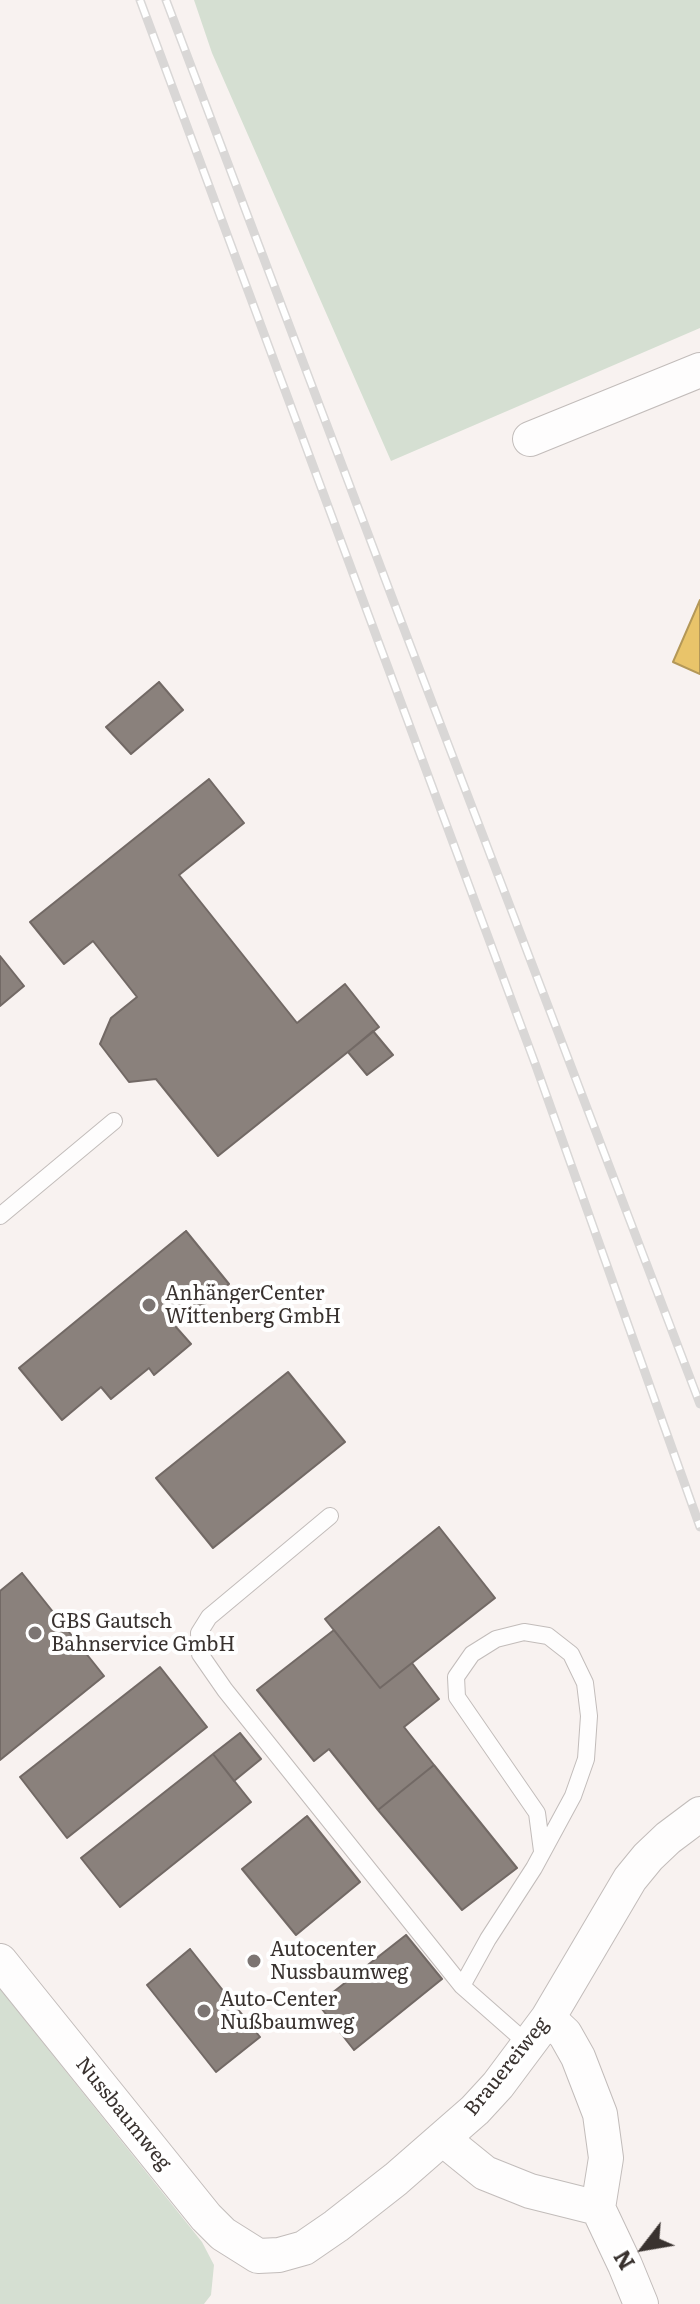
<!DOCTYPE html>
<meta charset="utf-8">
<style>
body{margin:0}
#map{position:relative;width:700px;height:2304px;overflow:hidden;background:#f8f2f0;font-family:Literata,serif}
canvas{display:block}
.north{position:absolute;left:604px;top:2208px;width:80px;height:80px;-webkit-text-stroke:6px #fff;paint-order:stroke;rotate:239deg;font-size:22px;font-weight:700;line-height:32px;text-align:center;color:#39322f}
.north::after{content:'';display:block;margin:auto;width:28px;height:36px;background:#39322f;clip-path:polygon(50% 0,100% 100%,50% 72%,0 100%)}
</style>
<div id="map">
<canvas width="700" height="2304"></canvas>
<div class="north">N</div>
</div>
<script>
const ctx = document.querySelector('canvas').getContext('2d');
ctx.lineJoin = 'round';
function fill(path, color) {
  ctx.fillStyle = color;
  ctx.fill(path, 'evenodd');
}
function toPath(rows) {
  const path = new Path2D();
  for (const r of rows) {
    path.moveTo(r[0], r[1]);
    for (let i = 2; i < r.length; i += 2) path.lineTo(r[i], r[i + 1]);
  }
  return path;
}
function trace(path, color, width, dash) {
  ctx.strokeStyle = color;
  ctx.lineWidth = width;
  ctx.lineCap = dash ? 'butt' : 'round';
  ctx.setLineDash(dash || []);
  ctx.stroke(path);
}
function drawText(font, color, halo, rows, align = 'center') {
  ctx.font = font + ' Literata,serif';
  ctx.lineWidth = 8;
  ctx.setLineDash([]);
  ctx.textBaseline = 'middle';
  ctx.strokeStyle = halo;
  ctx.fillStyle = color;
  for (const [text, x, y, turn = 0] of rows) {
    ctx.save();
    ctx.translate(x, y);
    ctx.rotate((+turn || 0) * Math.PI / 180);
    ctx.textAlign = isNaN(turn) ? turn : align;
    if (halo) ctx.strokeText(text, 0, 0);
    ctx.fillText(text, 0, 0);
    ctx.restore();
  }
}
fill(toPath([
 [194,0,700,0,700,328,391,461,212,53],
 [0,1989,202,2242,214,2265,211,2295,204,2304,0,2304]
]), '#d5dfd2');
const homes = toPath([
 [700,600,700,674,673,662,700,600]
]);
fill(homes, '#e9c46a');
trace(homes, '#b49858', 2);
const industry = toPath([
 [159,682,183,710,131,754,106,727,159,682],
 [209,779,244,823,179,875,297,1023,345,984,379,1027,218,1156,156,1079,129,1082,100,1044,111,1018,137,997,93,941,64,964,30,922,209,779],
 [0,956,24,986,0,1006,0,956],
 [373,1031,393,1055,367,1075,348,1052,373,1031],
 [186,1231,229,1284,176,1327,191,1344,154,1375,149,1368,111,1399,101,1387,62,1420,19,1368,186,1231],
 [288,1372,345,1442,213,1548,156,1478,288,1372],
 [439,1527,495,1598,380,1688,325,1619,439,1527],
 [22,1573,104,1676,0,1760,0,1591,22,1573],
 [334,1630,380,1688,412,1663,439,1699,404,1727,434,1765,378,1810,329,1749,314,1761,257,1690,334,1630],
 [160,1667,207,1727,67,1838,20,1777,160,1667],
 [240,1733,261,1759,234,1781,213,1754,240,1733],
 [213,1754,251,1802,120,1907,81,1858,213,1754],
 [434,1765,517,1868,462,1910,378,1810,434,1765],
 [307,1816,360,1882,296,1935,242,1869,307,1816],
 [406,1935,442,1979,354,2050,318,2004,406,1935],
 [190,1949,260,2037,216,2072,147,1985,190,1949]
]);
fill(industry, '#8a817c');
trace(industry, '#726965', 2);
const service = toPath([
 [0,1216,114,1121],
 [330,1516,209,1617,199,1633,200,1654,225,1690,462,1986,529,2045],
 [462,1986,488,1939,534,1868,573,1796,586,1759,589,1716,585,1683,571,1654,548,1636,524,1632,496,1639,472,1654,456,1677,457,1697,537,1813,542,1851]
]);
const minor = toPath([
 [530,439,700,370],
 [0,1961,206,2217,223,2234,258,2256,279,2255,304,2248,336,2226,396,2179,475,2110,498,2085,548,2018,630,1879,648,1857,668,1838,700,1814],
 [548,2018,565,2034,578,2057,600,2114,606,2158,598,2208,625,2265,641,2304],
 [443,2139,485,2173,530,2191,598,2208]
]);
trace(service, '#c2bcba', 18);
trace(minor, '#c2bcba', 36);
trace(service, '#fefdfd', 16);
trace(minor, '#fefdfd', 34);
const rail = toPath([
 [140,0,536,1066,700,1527],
 [166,0,401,621,700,1404]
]);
trace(rail, '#d9d7d6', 9);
trace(rail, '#fff', 6, [18]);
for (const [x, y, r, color] of [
 [149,1305,8,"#7c7573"],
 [35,1633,8,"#7c7573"],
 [254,1961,8,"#7c7573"],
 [204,2011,8,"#7c7573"]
]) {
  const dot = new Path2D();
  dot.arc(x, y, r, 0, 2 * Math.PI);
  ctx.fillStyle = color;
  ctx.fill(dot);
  trace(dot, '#fff', 3);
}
drawText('20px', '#39322f', '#fff', [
 ["AnhängerCenter",165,1294],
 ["Wittenberg GmbH",165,1317],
 ["GBS Gautsch",51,1622],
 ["Bahnservice GmbH",51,1645],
 ["Autocenter",270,1950],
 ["Nussbaumweg",270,1973],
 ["Auto-Center",220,2000],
 ["Nußbaumweg",220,2023]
], 'left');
drawText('20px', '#39322f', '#fff', [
 ["Brauereiweg",507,2067,-51],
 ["Nussbaumweg",123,2114,51]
]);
</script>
